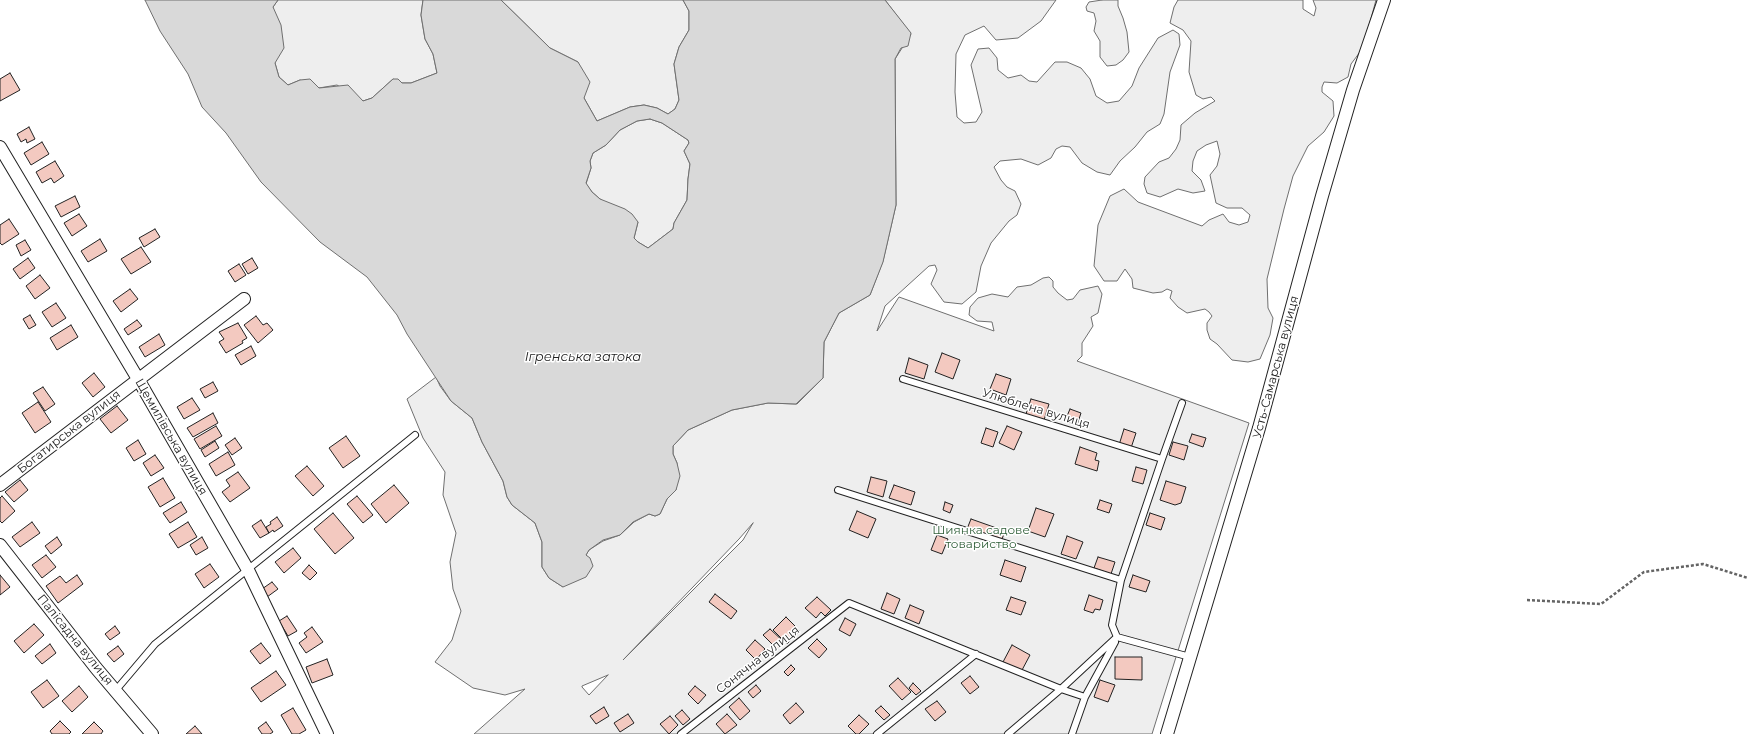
<!DOCTYPE html>
<meta charset="utf-8">
<style>
body{margin:0}
canvas{display:block;background:#fff}
</style>
<canvas width="1748" height="734"></canvas>
<script>
const ctx = document.querySelector('canvas').getContext('2d');
ctx.lineJoin = 'round';
function fill(path, color) {
  ctx.fillStyle = color;
  ctx.fill(path, 'evenodd');
}
function toPath(rows) {
  const path = new Path2D();
  for (const r of rows) {
    path.moveTo(r[0], r[1]);
    for (let i = 2; i < r.length; i += 2) path.lineTo(r[i], r[i + 1]);
  }
  return path;
}
function trace(path, color, width, dash) {
  ctx.strokeStyle = color;
  ctx.lineWidth = width;
  ctx.lineCap = dash ? 'butt' : 'round';
  ctx.setLineDash(dash || []);
  ctx.stroke(path);
}
function drawText(font, color, halo, rows, align = 'center') {
  ctx.font = font + ' Montserrat,sans-serif';
  ctx.lineWidth = 3;
  ctx.setLineDash([]);
  ctx.textBaseline = 'middle';
  ctx.strokeStyle = halo;
  ctx.fillStyle = color;
  for (const [text, x, y, turn = 0] of rows) {
    ctx.save();
    ctx.translate(x, y);
    ctx.rotate((+turn || 0) * Math.PI / 180);
    ctx.textAlign = isNaN(turn) ? turn : align;
    if (halo) ctx.strokeText(text, 0, 0);
    ctx.fillText(text, 0, 0);
    ctx.restore();
  }
}
const green = toPath([
 [278,0,423,0,421,15,425,39,433,54,437,73,411,83,402,83,393,79,372,98,363,101,337,85,319,88,300,80,288,85,279,77,275,63,273,7,278,0],
 [501,0,683,0,689,11,689,30,679,47,674,64,679,100,675,109,668,114,657,108,644,105,630,107,597,121,584,98,578,62,550,48,501,0],
 [885,0,1056,0,1041,21,1018,38,996,40,984,26,965,35,956,54,955,92,957,117,964,123,976,122,982,112,971,65,978,49,989,48,997,58,998,70,1008,78,1021,75,1029,81,1037,82,1055,62,1067,62,1081,68,1090,79,1096,96,1107,103,1119,101,1132,86,1139,68,1158,38,1173,30,1179,34,1180,45,1170,72,1164,114,1160,124,1147,132,1135,147,1120,161,1110,175,1097,172,1082,163,1070,147,1062,146,1056,149,1051,158,1038,165,1021,159,1000,161,994,167,1001,180,1007,187,1015,191,1021,204,1017,215,1009,221,991,243,981,266,976,292,962,304,944,302,931,284,937,270,935,265,929,266,885,306,877,331,899,297,994,331,992,322,977,321,969,315,970,307,978,298,992,294,1008,297,1017,287,1031,285,1043,278,1049,277,1053,281,1053,287,1058,293,1067,300,1073,299,1080,290,1098,286,1102,294,1098,313,1091,317,1093,326,1082,343,1082,356,1077,361,1249,423,1152,734,474,734,525,689,505,695,473,688,435,662,452,640,461,611,453,589,450,562,456,533,443,495,445,472,423,438,407,399,436,377,440,386,451,401,472,418,482,442,503,481,507,497,512,505,535,523,542,542,542,567,549,578,563,587,588,557,586,555,589,550,603,541,620,535,634,522,649,514,655,516,660,514,667,499,676,490,677,463,673,454,673,446,688,430,732,410,768,403,797,404,823,378,824,342,839,313,870,295,883,261,896,205,895,59,911,34,885,0],
 [753,523,743,540,623,660,739,539,753,523],
 [608,675,589,695,582,687,582,686,608,675],
 [1102,0,1118,0,1118,6,1123,18,1127,32,1129,52,1123,60,1116,65,1107,66,1100,57,1100,41,1094,31,1096,21,1094,13,1087,11,1086,7,1089,2,1102,0],
 [1178,0,1303,0,1303,9,1314,16,1316,8,1313,0,1376,0,1363,48,1351,64,1348,77,1337,83,1324,82,1322,87,1322,92,1333,101,1334,116,1324,132,1308,146,1293,176,1284,209,1267,279,1268,308,1273,318,1270,335,1260,359,1248,362,1232,360,1217,344,1210,339,1207,330,1207,323,1212,316,1209,312,1205,309,1187,313,1178,307,1170,298,1172,291,1167,289,1162,292,1153,293,1133,288,1132,279,1125,269,1117,281,1104,281,1094,266,1098,225,1110,196,1124,189,1138,202,1202,226,1209,220,1223,214,1229,222,1239,225,1248,222,1250,215,1242,208,1227,208,1216,203,1210,175,1217,166,1220,154,1217,141,1206,145,1197,151,1193,161,1192,171,1201,180,1205,191,1193,193,1178,189,1160,197,1147,193,1144,184,1145,177,1159,162,1169,158,1176,149,1180,140,1181,125,1195,113,1215,101,1211,97,1203,99,1196,95,1189,72,1191,41,1183,30,1170,23,1174,7,1178,0],
 [650,119,662,123,688,140,689,143,684,151,690,164,688,179,687,200,674,223,673,229,648,248,638,242,634,238,638,222,600,199,592,192,586,184,591,168,590,161,593,153,606,145,620,130,637,121,650,119]
]);
fill(green, '#eee');
trace(green, '#6f6f6f', 1);
const water = toPath([
 [145,0,278,0,273,7,281,25,284,48,275,63,279,77,288,85,300,80,310,79,319,88,348,85,363,101,372,98,393,79,398,79,402,83,411,83,437,73,433,54,425,39,421,15,423,0,501,0,550,48,578,62,590,82,584,98,597,121,630,107,644,105,657,108,668,114,675,109,679,100,674,64,679,47,689,30,689,11,683,0,885,0,911,33,908,46,901,48,895,59,896,205,883,262,870,295,839,313,824,342,823,378,796,404,768,403,732,410,688,430,673,446,673,454,677,463,680,476,676,490,667,499,660,514,655,516,649,514,633,522,620,535,603,540,589,550,586,555,590,558,593,566,586,577,563,587,549,578,542,567,542,542,535,523,512,505,507,497,503,481,482,442,472,418,451,401,407,334,397,315,367,277,320,242,261,182,226,133,202,107,188,74,160,31,145,0],
 [650,119,662,123,688,140,689,143,684,151,690,164,688,179,687,200,674,223,673,229,648,248,638,242,634,238,638,222,632,214,625,209,600,199,592,192,586,183,591,168,590,161,593,153,606,145,620,130,637,121,650,119]
]);
fill(water, '#d9d9d9');
trace(water, '#6f6f6f', 1);
const building = toPath([
 [10,73,20,90,0,101,0,79,10,73],
 [29,127,35,139,27,143,26,139,21,142,17,134,29,127],
 [42,142,49,154,31,165,24,153,42,142],
 [55,161,64,176,54,183,51,178,42,183,36,172,55,161],
 [75,196,80,207,61,217,55,206,75,196],
 [79,214,87,226,72,236,64,223,79,214],
 [9,219,19,234,2,245,0,243,0,225,9,219],
 [155,229,160,237,144,247,139,238,155,229],
 [100,239,107,251,88,262,81,251,100,239],
 [25,240,31,250,21,256,16,245,25,240],
 [141,247,151,262,131,274,121,259,141,247],
 [28,258,35,268,20,279,13,269,28,258],
 [252,258,258,268,248,274,242,264,252,258],
 [239,264,246,275,235,282,228,271,239,264],
 [40,275,50,288,35,299,26,286,40,275],
 [130,289,138,299,121,312,113,301,130,289],
 [56,303,66,318,52,327,42,312,56,303],
 [30,315,36,325,29,329,23,319,30,315],
 [256,316,263,325,267,323,273,330,258,343,244,325,256,316],
 [137,320,142,326,128,335,124,329,137,320],
 [238,323,247,338,242,341,243,343,226,353,219,342,224,339,219,332,238,323],
 [71,325,78,337,57,350,50,338,71,325],
 [159,334,165,345,145,357,139,347,159,334],
 [251,346,256,356,241,365,235,355,251,346],
 [942,353,960,360,953,379,935,372,942,353],
 [909,358,928,365,924,379,905,373,909,358],
 [94,373,105,387,93,397,82,383,94,373],
 [996,374,1011,379,1006,395,990,389,996,374],
 [213,382,218,391,205,398,200,389,213,382],
 [43,387,55,404,45,411,33,393,43,387],
 [192,398,200,410,184,419,177,407,192,398],
 [1031,399,1049,404,1044,420,1026,414,1031,399],
 [38,402,51,422,35,433,22,413,38,402],
 [117,406,128,420,111,433,100,419,117,406],
 [1070,409,1081,413,1077,425,1065,421,1070,409],
 [213,413,218,423,193,437,187,428,213,413],
 [216,426,222,436,200,449,194,439,216,426],
 [1007,426,1022,432,1014,450,999,443,1007,426],
 [986,428,998,432,993,447,981,443,986,428],
 [1124,429,1136,433,1131,448,1119,445,1124,429],
 [1192,434,1206,438,1203,447,1189,442,1192,434],
 [346,436,360,456,343,468,329,448,346,436],
 [235,438,242,448,232,455,225,445,235,438],
 [138,440,146,454,134,461,126,448,138,440],
 [215,441,219,448,205,457,201,450,215,441],
 [1173,442,1188,446,1184,460,1169,455,1173,442],
 [1080,447,1097,453,1095,460,1099,461,1097,471,1075,464,1080,447],
 [228,452,235,465,216,476,209,464,228,452],
 [155,455,164,468,151,476,143,463,155,455],
 [307,466,324,486,313,496,295,476,307,466],
 [1136,467,1147,470,1143,484,1132,481,1136,467],
 [238,472,250,488,230,502,222,492,230,486,226,480,238,472],
 [871,477,887,481,883,497,867,492,871,477],
 [163,478,175,498,160,507,148,487,163,478],
 [20,480,28,490,14,502,5,492,20,480],
 [1166,481,1186,487,1181,503,1175,505,1160,500,1166,481],
 [394,485,409,503,386,523,371,504,394,485],
 [894,485,915,492,911,505,889,498,894,485],
 [2,496,15,511,2,523,0,521,0,498,2,496],
 [357,496,373,515,363,523,347,504,357,496],
 [1100,500,1112,504,1109,513,1097,509,1100,500],
 [181,502,187,512,170,523,163,513,181,502],
 [945,502,953,505,950,513,943,510,945,502],
 [1036,508,1054,514,1045,537,1028,531,1036,508],
 [857,511,876,519,868,538,849,530,857,511],
 [333,513,354,538,335,554,314,529,333,513],
 [1150,513,1165,518,1161,530,1146,525,1150,513],
 [277,517,283,526,274,532,273,530,269,533,266,527,271,524,270,522,277,517],
 [971,519,1005,531,1001,542,967,529,971,519],
 [261,520,269,533,260,538,252,526,261,520],
 [32,522,40,533,20,547,12,537,32,522],
 [188,522,197,537,178,548,169,534,188,522],
 [937,535,948,539,942,554,931,550,937,535],
 [1067,536,1083,542,1076,559,1061,554,1067,536],
 [57,537,62,545,51,554,45,546,57,537],
 [202,537,208,548,196,555,190,545,202,537],
 [293,548,301,558,284,573,275,562,293,548],
 [46,555,56,567,42,578,32,565,46,555],
 [1098,557,1115,562,1111,574,1094,568,1098,557],
 [1005,560,1026,567,1021,582,1000,575,1005,560],
 [210,564,219,577,204,588,195,574,210,564],
 [309,565,317,573,310,580,302,573,309,565],
 [0,575,10,587,0,595,0,575],
 [77,575,83,584,58,603,46,586,60,576,66,583,77,575],
 [1133,575,1150,581,1146,592,1129,587,1133,575],
 [272,582,278,589,267,597,262,589,272,582],
 [887,593,900,599,894,614,881,609,887,593],
 [715,594,737,611,731,619,709,602,715,594],
 [1089,595,1103,600,1100,610,1095,609,1093,613,1084,610,1089,595],
 [817,597,831,610,825,616,821,612,816,618,805,608,817,597],
 [1011,597,1026,602,1021,615,1006,610,1011,597],
 [910,605,924,611,919,624,905,618,910,605],
 [287,616,297,631,288,636,279,621,287,616],
 [786,617,800,631,787,644,773,630,786,617],
 [845,618,856,624,850,636,839,630,845,618],
 [34,624,44,635,24,653,14,641,34,624],
 [115,626,120,633,110,640,105,634,115,626],
 [312,627,323,642,306,653,299,643,307,637,304,633,312,627],
 [770,629,784,642,777,649,763,635,770,629],
 [817,639,827,649,819,658,808,648,817,639],
 [755,640,765,649,756,660,746,650,755,640],
 [261,643,271,656,260,664,250,651,261,643],
 [50,644,56,653,42,664,35,656,50,644],
 [1012,645,1030,655,1021,672,1003,662,1012,645],
 [118,646,124,654,114,662,107,654,118,646],
 [1115,657,1142,657,1142,680,1115,679,1115,657],
 [327,659,333,675,312,683,306,667,327,659],
 [791,665,795,669,788,676,784,672,791,665],
 [276,671,286,685,261,702,251,688,276,671],
 [970,676,979,687,970,694,961,683,970,676],
 [898,678,911,692,902,700,889,686,898,678],
 [47,680,59,696,43,708,31,692,47,680],
 [1100,680,1115,685,1108,702,1094,697,1100,680],
 [913,683,921,691,916,695,909,688,913,683],
 [756,685,761,691,753,698,748,692,756,685],
 [79,686,88,697,72,712,62,701,79,686],
 [695,686,706,695,698,704,688,694,695,686],
 [739,698,750,711,740,720,729,707,739,698],
 [937,701,946,712,935,721,925,709,937,701],
 [796,703,804,712,790,724,783,715,796,703],
 [881,706,890,715,884,720,875,711,881,706],
 [604,707,609,716,596,724,590,716,604,707],
 [293,708,306,730,299,734,292,734,281,715,293,708],
 [682,710,690,719,683,725,675,716,682,710],
 [628,714,634,723,620,732,614,723,628,714],
 [727,714,737,725,725,734,716,724,727,714],
 [859,715,869,724,859,734,856,734,848,726,859,715],
 [670,716,678,725,669,734,660,724,670,716],
 [60,721,71,732,69,734,52,734,50,731,60,721],
 [94,722,103,731,101,734,82,734,94,722],
 [266,722,273,732,270,734,262,734,258,728,266,722],
 [195,726,202,734,186,734,195,726]
]);
fill(building, '#f3c9c0');
trace(building, '#222', 1);
const lane = toPath([
 [903,379,1162,459,1121,580,1112,625,1117,637],
 [1162,459,1182,403],
 [838,490,1121,580],
 [1117,637,1190,657],
 [116,690,155,644,415,435],
 [1085,697,1115,642],
 [681,734,849,603,1061,689,1117,637],
 [877,734,976,654],
 [1008,734,1061,689,1085,697,1072,734]
]);
const street = toPath([
 [0,147,138,379,248,570,327,734],
 [0,485,244,299],
 [0,545,96,668,152,734],
 [1167,734,1259,428,1322,196,1353,90,1384,0]
]);
trace(lane, '#222', 8);
trace(street, '#222', 14);
trace(toPath([
 [1527,600,1601,604,1644,572,1703,564,1748,578]
]), '#646464', 2.5, [3, 2]);
trace(lane, '#fff', 6);
trace(street, '#fff', 12);
drawText('12px', '#222', '#fff', [
 ["Усть-Самарська вулиця",1276,367,-75],
 ["Улюблена вулиця",1036,409,17],
 ["Богатирська вулиця",69,432,-38],
 ["Щемилівська вулиця",171,437,60],
 ["Палісадна вулиця",75,640,51],
 ["Сонячна вулиця",758,660,-38]
]);
drawText('12px', '#2f5e38', '#fff', [
 ["Шиянка садове",981,530],
 ["товариство",981,544]
]);
drawText('italic 13px', '#222', '#fff', [
 ["Ігренська затока",583,357]
]);
</script>
